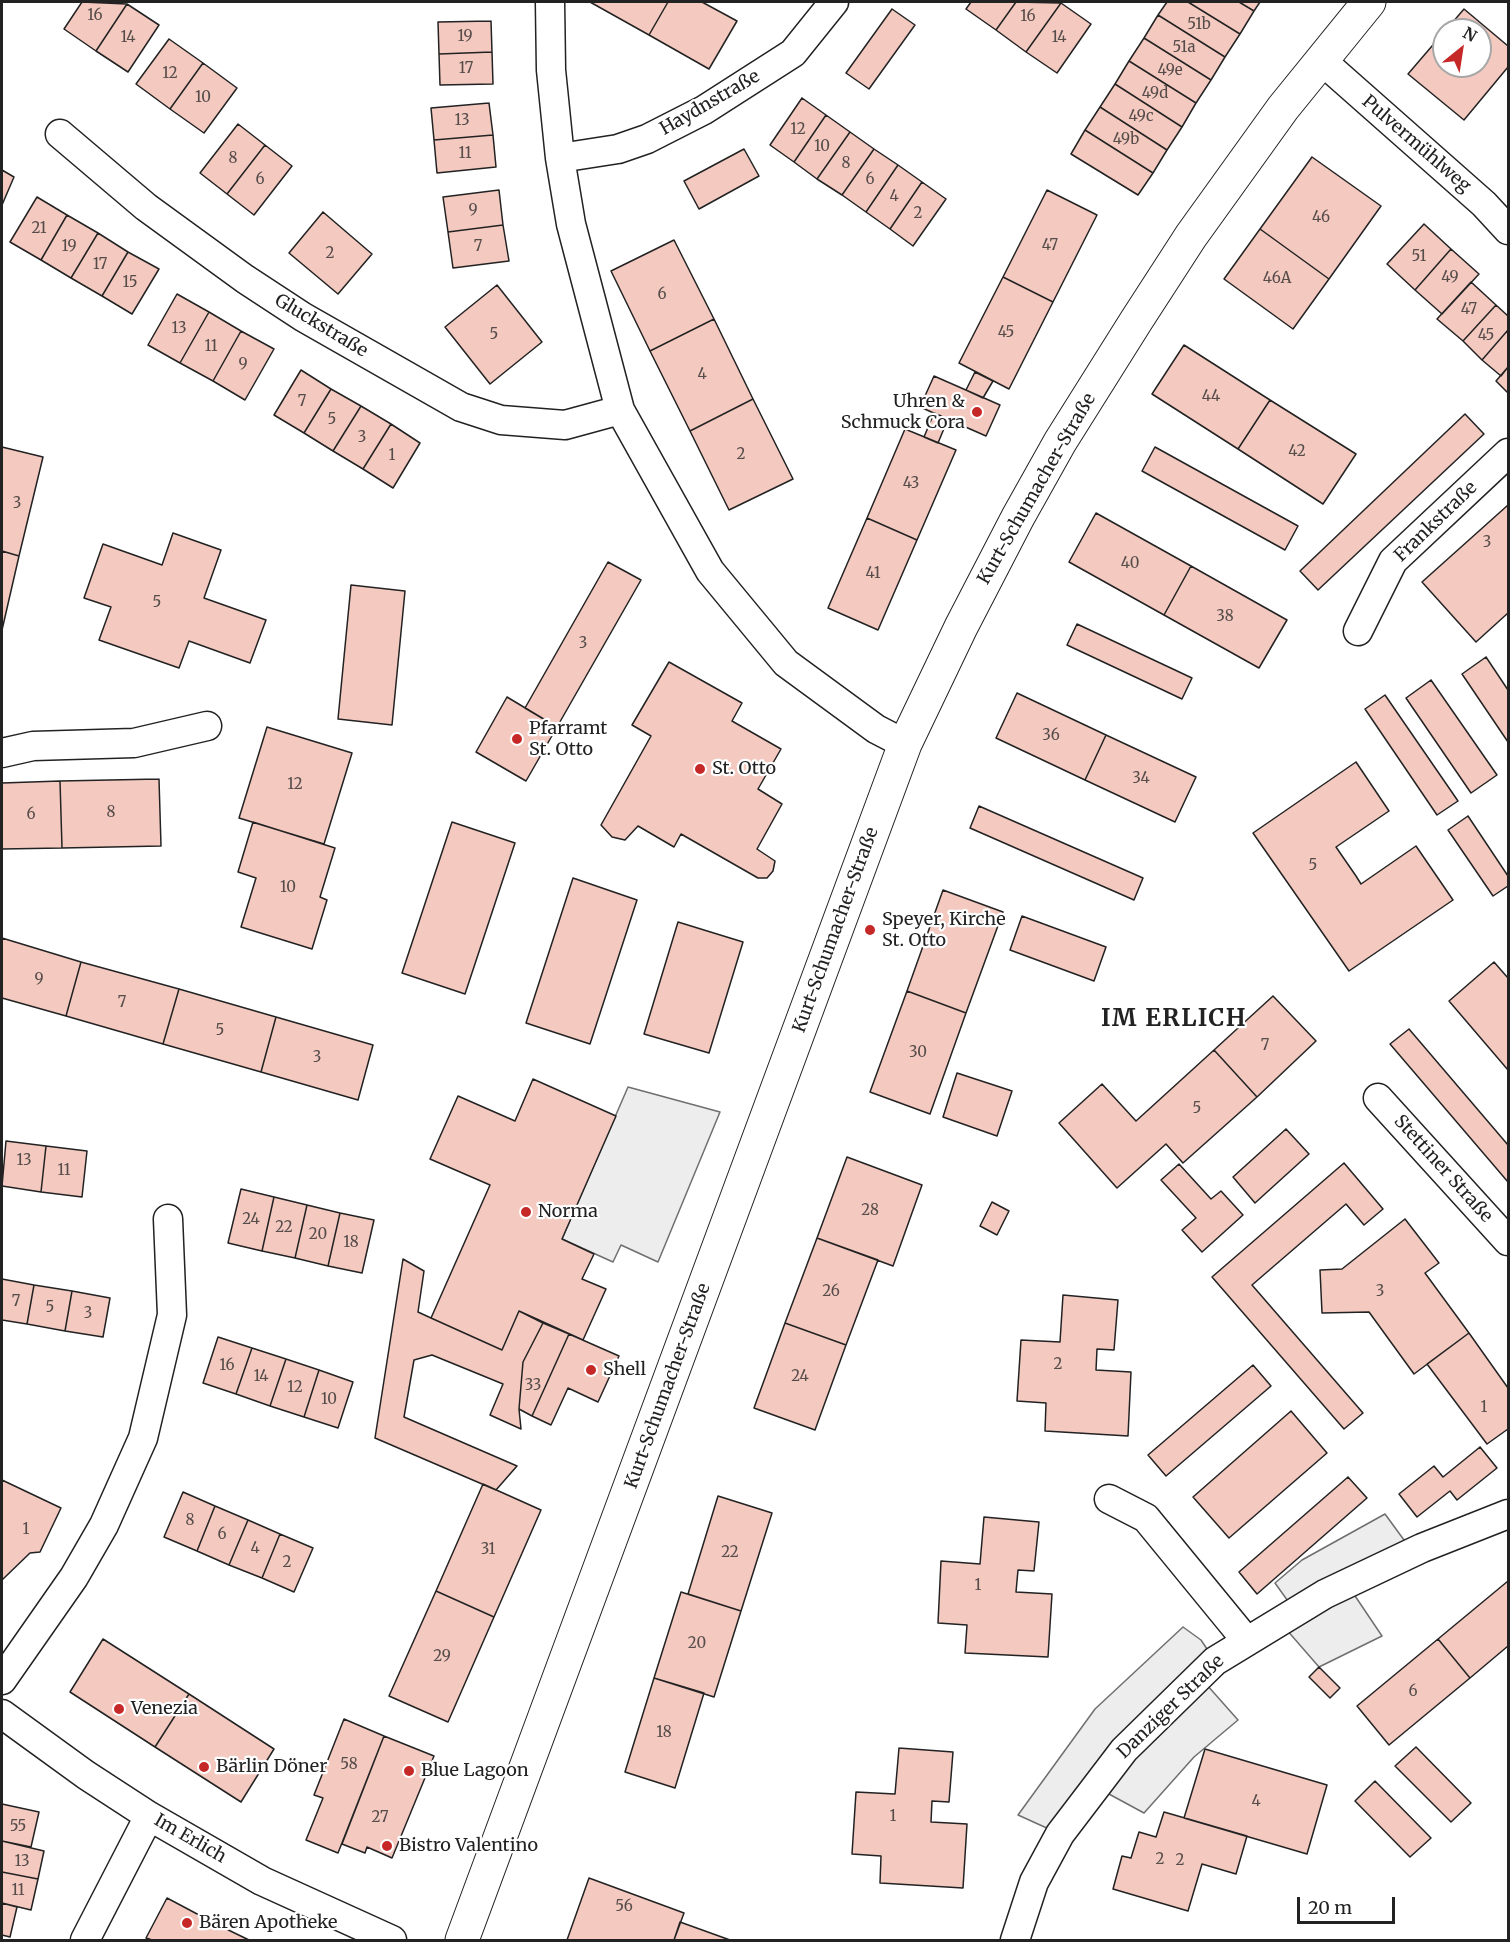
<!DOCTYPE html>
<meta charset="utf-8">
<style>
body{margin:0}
#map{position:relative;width:1510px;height:1942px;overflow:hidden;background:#fff;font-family:Merriweather,serif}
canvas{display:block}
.frame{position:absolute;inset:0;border:3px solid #222;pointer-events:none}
.north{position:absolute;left:1432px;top:18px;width:60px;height:60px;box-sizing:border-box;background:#fff;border:2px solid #a7a7a7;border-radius:50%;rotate:30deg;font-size:16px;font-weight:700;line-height:24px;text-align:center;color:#222}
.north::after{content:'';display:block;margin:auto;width:21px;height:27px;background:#c62828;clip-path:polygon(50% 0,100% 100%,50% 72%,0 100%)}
.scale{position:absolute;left:1297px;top:1897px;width:98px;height:27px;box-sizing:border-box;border:3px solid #222;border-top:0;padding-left:8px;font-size:18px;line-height:21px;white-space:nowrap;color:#222;-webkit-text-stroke:4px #fff;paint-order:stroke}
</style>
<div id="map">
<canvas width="1510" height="1942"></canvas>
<div class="frame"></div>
<div class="north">N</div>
<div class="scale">20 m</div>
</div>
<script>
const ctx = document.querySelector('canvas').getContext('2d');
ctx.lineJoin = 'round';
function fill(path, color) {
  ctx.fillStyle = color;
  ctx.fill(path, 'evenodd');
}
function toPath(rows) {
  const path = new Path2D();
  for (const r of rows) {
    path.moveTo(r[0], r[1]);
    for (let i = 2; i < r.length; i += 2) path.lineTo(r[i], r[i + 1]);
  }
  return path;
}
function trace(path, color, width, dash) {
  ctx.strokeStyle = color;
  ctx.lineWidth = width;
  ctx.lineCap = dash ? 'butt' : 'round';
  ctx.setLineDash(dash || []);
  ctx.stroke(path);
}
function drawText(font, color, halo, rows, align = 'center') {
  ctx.font = font + ' Merriweather,serif';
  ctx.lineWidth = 4.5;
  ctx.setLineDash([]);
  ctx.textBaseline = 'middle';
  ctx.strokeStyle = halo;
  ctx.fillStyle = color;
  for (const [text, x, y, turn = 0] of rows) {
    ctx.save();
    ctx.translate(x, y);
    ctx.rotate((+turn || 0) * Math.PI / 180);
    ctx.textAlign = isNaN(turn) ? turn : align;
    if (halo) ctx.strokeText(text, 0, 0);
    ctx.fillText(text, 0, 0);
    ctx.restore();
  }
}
const parking = toPath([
 [628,1087,720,1112,658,1262,621,1245,613,1262,562,1239,628,1087],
 [1385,1514,1404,1540,1410,1555,1347,1584,1382,1636,1319,1667,1279,1621,1295,1611,1275,1583,1302,1560,1385,1514],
 [1183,1627,1201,1640,1215,1661,1199,1676,1238,1720,1194,1757,1144,1813,1096,1787,1060,1834,1018,1815,1095,1709,1183,1627]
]);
fill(parking, '#ededed');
trace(parking, '#6f6f6f', 1.5);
const building = toPath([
 [82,2,127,4,96,51,64,29,82,2],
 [590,2,668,2,649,35,590,2],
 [668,2,702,2,737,21,709,69,649,35,668,2],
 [971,2,1016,2,996,30,966,9,971,2],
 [1016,2,1061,3,1026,52,996,30,1016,2],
 [1167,2,1188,2,1240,34,1225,57,1158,15,1167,2],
 [1188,2,1239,2,1254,11,1240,34,1188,2],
 [1239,2,1260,2,1254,11,1239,2],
 [1061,3,1091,24,1057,73,1026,52,1061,3],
 [127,4,159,25,128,72,96,51,127,4],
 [892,9,915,25,869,89,846,73,892,9],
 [1464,9,1508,46,1508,67,1464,120,1408,74,1444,32,1444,66,1480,66,1480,30,1446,30,1464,9],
 [1158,15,1225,57,1211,80,1144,38,1158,15],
 [491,21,492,52,439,54,438,22,491,21],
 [1144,38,1211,80,1196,103,1129,61,1144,38],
 [169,39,203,63,170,109,136,84,169,39],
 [492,52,493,84,440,85,439,54,492,52],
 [1129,61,1196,103,1182,127,1115,84,1129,61],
 [203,63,237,88,204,133,170,109,203,63],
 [1115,84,1182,127,1167,150,1100,107,1115,84],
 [802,98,826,115,794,162,770,145,802,98],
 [489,103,493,135,434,140,431,108,489,103],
 [1100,107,1167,150,1153,173,1085,130,1100,107],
 [826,115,850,132,817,179,794,162,826,115],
 [238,124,265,145,227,194,200,173,238,124],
 [1085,130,1153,173,1138,195,1071,154,1085,130],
 [850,132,874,149,842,195,817,179,850,132],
 [493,135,496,167,437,173,434,140,493,135],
 [265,145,292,166,254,215,227,194,265,145],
 [744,149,759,176,699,209,684,181,744,149],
 [874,149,898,165,866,212,842,195,874,149],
 [1312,157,1381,206,1329,279,1260,229,1312,157],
 [898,165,922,182,890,229,866,212,898,165],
 [2,170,14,177,2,205,2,170],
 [922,182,946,199,913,246,890,229,922,182],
 [499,190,503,225,448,232,443,197,499,190],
 [1047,190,1097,215,1053,302,1003,277,1047,190],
 [37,197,67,215,41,260,10,242,37,197],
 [323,212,372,254,338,294,289,253,323,212],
 [67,215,98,233,71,278,41,260,67,215],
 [1424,224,1451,249,1415,290,1387,264,1424,224],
 [503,225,509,261,453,268,448,232,503,225],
 [1260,229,1329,279,1293,329,1224,279,1260,229],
 [98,233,128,252,102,296,71,278,98,233],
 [674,240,714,319,650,351,611,271,674,240],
 [1451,249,1479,274,1442,314,1415,290,1451,249],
 [128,252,159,269,132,314,102,296,128,252],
 [1003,277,1053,302,1009,389,959,363,1003,277],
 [1471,282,1496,305,1463,341,1437,319,1471,282],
 [497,285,542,342,490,384,445,327,497,285],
 [177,294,209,312,180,363,148,345,177,294],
 [1496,305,1508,316,1508,330,1482,360,1463,341,1496,305],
 [209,312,241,331,213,381,180,363,209,312],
 [714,319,753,399,690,431,650,351,714,319],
 [1508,330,1508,367,1501,376,1482,360,1508,330],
 [241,331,274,349,245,400,213,381,241,331],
 [1184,345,1270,400,1238,449,1152,394,1184,345],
 [1508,367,1508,393,1496,381,1508,367],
 [301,370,331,389,304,433,274,415,301,370],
 [975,372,993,381,983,398,966,390,975,372],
 [934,376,1000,405,986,436,920,407,934,376],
 [331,389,361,406,333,451,304,433,331,389],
 [753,399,793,479,729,510,690,431,753,399],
 [1270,400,1356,454,1323,504,1238,449,1270,400],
 [361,406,391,424,363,469,333,451,361,406],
 [934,413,948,419,938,443,924,437,934,413],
 [1465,414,1484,434,1318,590,1300,571,1465,414],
 [391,424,420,443,393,488,363,469,391,424],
 [905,429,956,450,917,540,867,518,905,429],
 [2,447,43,457,19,556,2,551,2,447],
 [1155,447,1298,526,1285,550,1142,471,1155,447],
 [1508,505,1508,613,1476,642,1422,582,1508,505],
 [1096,513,1191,566,1164,615,1069,562,1096,513],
 [867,518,917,540,878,630,828,608,867,518],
 [173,533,221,550,204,598,266,620,250,663,189,641,179,668,99,640,111,607,84,598,103,544,162,565,173,533],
 [2,551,19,556,2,630,2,551],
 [608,562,641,580,557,727,525,708,608,562],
 [1191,566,1287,620,1259,668,1164,615,1191,566],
 [351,585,405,591,392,725,338,719,351,585],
 [1077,624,1192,678,1182,699,1067,645,1077,624],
 [1486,657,1508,690,1508,742,1462,674,1486,657],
 [669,662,742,703,732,721,781,749,758,789,782,804,757,849,775,861,773,871,767,878,758,878,681,834,674,847,638,826,625,840,612,837,601,825,651,736,632,725,669,662],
 [1431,680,1497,775,1471,793,1406,698,1431,680],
 [1017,693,1106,735,1085,780,996,738,1017,693],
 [1385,695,1458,801,1437,815,1365,709,1385,695],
 [507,697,557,727,526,781,476,752,507,697],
 [267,727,352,753,324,844,239,818,267,727],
 [1106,735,1196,777,1175,822,1085,780,1106,735],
 [1356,762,1389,811,1336,847,1356,876,1361,884,1416,846,1453,900,1349,971,1253,833,1356,762],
 [159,779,161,846,62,848,60,781,159,779],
 [60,781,62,848,2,849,2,783,60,781],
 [979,806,1143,878,1134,900,970,828,979,806],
 [1468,816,1508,876,1508,886,1493,896,1448,830,1468,816],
 [253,822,335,848,320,897,327,900,312,949,241,927,256,878,238,872,253,822],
 [452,822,515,843,465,994,402,973,452,822],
 [573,878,637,900,590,1044,526,1023,573,878],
 [943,890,1003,912,966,1013,907,991,943,890],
 [1022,916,1106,947,1094,981,1010,950,1022,916],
 [678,922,743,942,709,1053,644,1034,678,922],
 [2,938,81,962,66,1016,2,998,2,938],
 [81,962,179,989,163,1044,66,1016,81,962],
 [1494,962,1508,978,1508,1070,1449,1001,1494,962],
 [179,989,276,1017,261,1072,163,1044,179,989],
 [907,991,966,1013,930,1114,870,1092,907,991],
 [1273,996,1316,1041,1257,1097,1214,1050,1273,996],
 [276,1017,373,1045,358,1100,261,1072,276,1017],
 [1409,1029,1508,1145,1508,1182,1390,1044,1409,1029],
 [1214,1050,1257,1097,1183,1163,1166,1144,1117,1188,1059,1123,1102,1084,1136,1121,1214,1050],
 [957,1073,1012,1091,997,1136,943,1117,957,1073],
 [533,1079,616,1116,562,1239,594,1254,582,1279,606,1289,583,1340,519,1311,502,1350,431,1318,490,1185,430,1159,458,1096,515,1121,533,1079],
 [1286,1129,1309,1154,1255,1203,1233,1177,1286,1129],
 [6,1141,46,1146,41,1192,2,1186,6,1141],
 [46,1146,87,1151,82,1197,41,1192,46,1146],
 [847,1157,922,1185,893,1266,817,1238,847,1157],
 [1344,1163,1383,1209,1364,1225,1346,1204,1252,1285,1363,1413,1344,1429,1212,1277,1344,1163],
 [1179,1164,1211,1199,1221,1191,1243,1215,1202,1252,1182,1230,1196,1218,1161,1180,1179,1164],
 [241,1189,274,1197,262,1251,228,1243,241,1189],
 [274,1197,307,1205,295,1258,262,1251,274,1197],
 [992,1202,1009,1211,997,1235,980,1226,992,1202],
 [307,1205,340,1213,328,1266,295,1258,307,1205],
 [340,1213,374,1220,362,1273,328,1266,340,1213],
 [1405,1219,1439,1263,1425,1273,1469,1333,1414,1374,1369,1312,1322,1313,1320,1270,1342,1269,1405,1219],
 [817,1238,878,1260,846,1345,785,1323,817,1238],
 [403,1259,424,1271,418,1312,431,1318,502,1350,519,1311,543,1323,523,1362,519,1409,521,1429,490,1415,503,1384,432,1355,414,1360,404,1417,517,1466,496,1490,375,1438,403,1259],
 [2,1279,34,1285,27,1324,2,1320,2,1279],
 [34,1285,72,1291,65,1331,27,1324,34,1285],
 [72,1291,110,1298,103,1337,65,1331,72,1291],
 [1063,1295,1118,1300,1114,1350,1097,1349,1096,1370,1131,1372,1128,1436,1045,1431,1046,1403,1017,1401,1021,1340,1060,1342,1063,1295],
 [543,1323,569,1334,532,1416,519,1409,523,1362,543,1323],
 [785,1323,846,1345,815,1430,754,1408,785,1323],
 [1469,1333,1508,1388,1508,1429,1487,1444,1427,1364,1469,1333],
 [569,1334,619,1356,598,1402,568,1388,551,1425,532,1416,569,1334],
 [218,1337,252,1348,236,1394,203,1383,218,1337],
 [252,1348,286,1359,270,1406,236,1394,252,1348],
 [286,1359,319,1370,304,1417,270,1406,286,1359],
 [1253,1365,1271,1386,1166,1476,1148,1455,1253,1365],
 [319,1370,353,1382,338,1428,304,1417,319,1370],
 [1291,1411,1327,1453,1229,1538,1193,1497,1291,1411],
 [1480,1447,1497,1468,1457,1500,1450,1491,1417,1517,1399,1494,1434,1466,1443,1477,1480,1447],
 [1348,1477,1367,1498,1257,1594,1239,1572,1348,1477],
 [2,1480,61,1508,40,1552,30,1553,2,1580,2,1480],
 [483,1484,541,1510,494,1617,436,1591,483,1484],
 [183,1492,215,1506,197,1551,164,1537,183,1492],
 [718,1496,772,1513,741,1611,688,1594,718,1496],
 [215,1506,248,1520,229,1565,197,1551,215,1506],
 [984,1517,1039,1522,1034,1571,1018,1570,1016,1592,1052,1594,1048,1657,965,1653,967,1625,938,1623,941,1561,980,1564,984,1517],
 [248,1520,280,1534,262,1578,229,1565,248,1520],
 [280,1534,313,1548,294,1592,262,1578,280,1534],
 [1508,1581,1508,1646,1470,1678,1438,1639,1508,1581],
 [436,1591,494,1617,448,1722,389,1696,436,1591],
 [681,1592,741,1611,714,1697,654,1678,681,1592],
 [103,1639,189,1694,155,1747,70,1692,103,1639],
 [1438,1639,1470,1678,1389,1745,1357,1706,1438,1639],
 [1319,1667,1340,1688,1330,1698,1309,1677,1319,1667],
 [654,1678,704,1693,675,1788,625,1772,654,1678],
 [189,1694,274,1749,241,1802,155,1747,189,1694],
 [344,1719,384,1736,338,1853,306,1840,323,1798,314,1795,344,1719],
 [384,1736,434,1756,392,1858,367,1847,365,1853,342,1844,384,1736],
 [1416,1747,1471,1803,1451,1822,1395,1766,1416,1747],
 [899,1748,953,1752,949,1802,932,1801,931,1822,967,1824,963,1888,880,1883,881,1856,852,1854,856,1792,895,1794,899,1748],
 [1205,1749,1327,1785,1307,1854,1184,1818,1205,1749],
 [1375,1781,1431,1838,1410,1857,1355,1801,1375,1781],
 [2,1804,39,1812,31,1847,2,1841,2,1804],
 [1164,1812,1247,1836,1236,1874,1202,1864,1188,1911,1113,1889,1122,1856,1131,1858,1139,1832,1156,1837,1164,1812],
 [2,1841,44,1851,38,1879,2,1872,2,1841],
 [2,1872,38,1879,31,1910,2,1903,2,1872],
 [589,1878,684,1913,674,1940,567,1940,589,1878],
 [167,1898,216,1924,249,1940,152,1940,146,1938,167,1898],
 [2,1903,17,1907,10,1937,2,1935,2,1903],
 [680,1922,730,1940,674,1940,680,1922]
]);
fill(building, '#f3c9c0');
trace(building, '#222', 1.5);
const minor = toPath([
 [550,2,551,70,560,158,571,224,620,410,710,571,786,663,876,729,905,744],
 [1321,60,1484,204,1508,230],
 [60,134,146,207,245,279,303,317,461,407,501,420,565,425,620,410],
 [560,158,618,149,647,139,704,110,793,53,834,2],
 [1358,631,1393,561,1508,453],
 [2,753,33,746,134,743,207,726],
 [1378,1098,1508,1241],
 [1109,1499,1146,1518,1246,1640],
 [2,1680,74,1577,104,1525,143,1438,172,1315,168,1219],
 [2,1714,86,1775,149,1816,262,1881,392,1940],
 [85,1940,149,1816],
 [1015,1940,1034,1882,1060,1834,1124,1750,1215,1661,1325,1594,1422,1548,1508,1514]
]);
const secondary = toPath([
 [462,1940,905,744,961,627,1018,517,1060,442,1136,321,1191,236,1283,108,1369,2]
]);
trace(minor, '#222', 31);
trace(secondary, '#222', 35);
trace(minor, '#fff', 28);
trace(secondary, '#fff', 33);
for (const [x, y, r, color] of [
 [977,412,6,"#c62828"],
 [517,739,6,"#c62828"],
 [700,769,6,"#c62828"],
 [870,930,6,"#c62828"],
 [526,1212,6,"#c62828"],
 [591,1370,6,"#c62828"],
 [119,1709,6,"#c62828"],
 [204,1767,6,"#c62828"],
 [409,1771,6,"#c62828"],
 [387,1846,6,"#c62828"],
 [187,1923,6,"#c62828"]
]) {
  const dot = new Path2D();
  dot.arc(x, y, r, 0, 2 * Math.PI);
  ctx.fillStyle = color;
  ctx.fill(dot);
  trace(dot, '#fff', 2);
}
drawText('15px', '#564c4a', null, [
 ["16",95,16],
 ["16",1028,17],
 ["51b",1199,25],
 ["19",465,37],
 ["14",128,38],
 ["14",1059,38],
 ["51a",1184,48],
 ["17",466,69],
 ["49e",1170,71],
 ["12",170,74],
 ["49d",1155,94],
 ["10",203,98],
 ["49c",1141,117],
 ["13",462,121],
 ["12",798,130],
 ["49b",1126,140],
 ["10",822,147],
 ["11",465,154],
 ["8",233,159],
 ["8",846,164],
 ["6",260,180],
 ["6",870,180],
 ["4",894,197],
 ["9",473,211],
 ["2",918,214],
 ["46",1321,218],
 ["21",39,229],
 ["47",1050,246],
 ["19",69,247],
 ["7",478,247],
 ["2",330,254],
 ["51",1419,257],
 ["17",100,265],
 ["49",1450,278],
 ["46A",1277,279],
 ["15",130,283],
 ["6",662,295],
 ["47",1469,310],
 ["13",179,329],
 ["45",1006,333],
 ["5",494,335],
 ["45",1486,336],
 ["11",211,347],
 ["9",243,365],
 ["4",702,375],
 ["44",1211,397],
 ["7",302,402],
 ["5",332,420],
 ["3",362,438],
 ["42",1297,452],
 ["2",741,455],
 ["1",392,456],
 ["43",911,484],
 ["3",17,504],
 ["3",1487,543],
 ["40",1130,564],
 ["41",873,574],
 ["5",157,603],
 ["38",1225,617],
 ["3",583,644],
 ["36",1051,736],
 ["34",1141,779],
 ["12",295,785],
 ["8",111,813],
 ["6",31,815],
 ["5",1313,866],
 ["10",288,888],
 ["9",39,980],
 ["7",122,1003],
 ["5",220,1031],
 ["7",1265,1046],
 ["30",918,1053],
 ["3",317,1058],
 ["5",1197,1109],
 ["13",24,1161],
 ["11",64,1171],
 ["28",870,1211],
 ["24",251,1220],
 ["22",284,1228],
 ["20",318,1235],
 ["18",351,1243],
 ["26",831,1292],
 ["3",1380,1292],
 ["7",16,1302],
 ["5",50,1308],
 ["3",88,1314],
 ["2",1058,1365],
 ["16",227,1366],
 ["14",261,1377],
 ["24",800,1377],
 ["33",533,1386],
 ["12",295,1388],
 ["10",329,1400],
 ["1",1484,1408],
 ["8",190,1521],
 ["1",26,1530],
 ["6",222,1535],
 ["4",255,1549],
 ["31",488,1550],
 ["22",730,1553],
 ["2",287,1563],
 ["1",978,1586],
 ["20",697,1644],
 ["29",442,1657],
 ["6",1413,1692],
 ["18",664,1733],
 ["58",349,1765],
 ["4",1256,1802],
 ["1",893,1817],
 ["27",380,1818],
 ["55",18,1827],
 ["2",1160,1860],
 ["2",1180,1861],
 ["13",22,1862],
 ["11",18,1891],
 ["56",624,1907]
]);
drawText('18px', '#222', '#fff', [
 ["Haydnstraße",710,103,-30],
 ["Pulvermühlweg",1416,144,41],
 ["Gluckstraße",321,326,31],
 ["Kurt-Schumacher-Straße",1037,489,-60],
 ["Frankstraße",1436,522,-44],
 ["Kurt-Schumacher-Straße",836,930,-70],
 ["Stettiner Straße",1443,1169,48],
 ["Kurt-Schumacher-Straße",668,1386,-70],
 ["Danziger Straße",1171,1707,-44],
 ["Im Erlich",190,1839,30]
]);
drawText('18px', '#222', '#fff', [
 ["Uhren &",965,402,"right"],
 ["Schmuck Cora",965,423,"right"],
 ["Pfarramt",529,729],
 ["St. Otto",529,750],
 ["St. Otto",712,769],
 ["Speyer, Kirche",882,920],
 ["St. Otto",882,941],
 ["Norma",538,1212],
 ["Shell",603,1370],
 ["Venezia",131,1709],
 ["Bärlin Döner",216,1767],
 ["Blue Lagoon",421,1771],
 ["Bistro Valentino",399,1846],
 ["Bären Apotheke",199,1923]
], 'left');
ctx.letterSpacing = '1.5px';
drawText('bold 24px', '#222', '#fff', [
 ["IM ERLICH",1174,1019]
]);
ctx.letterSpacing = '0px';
</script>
